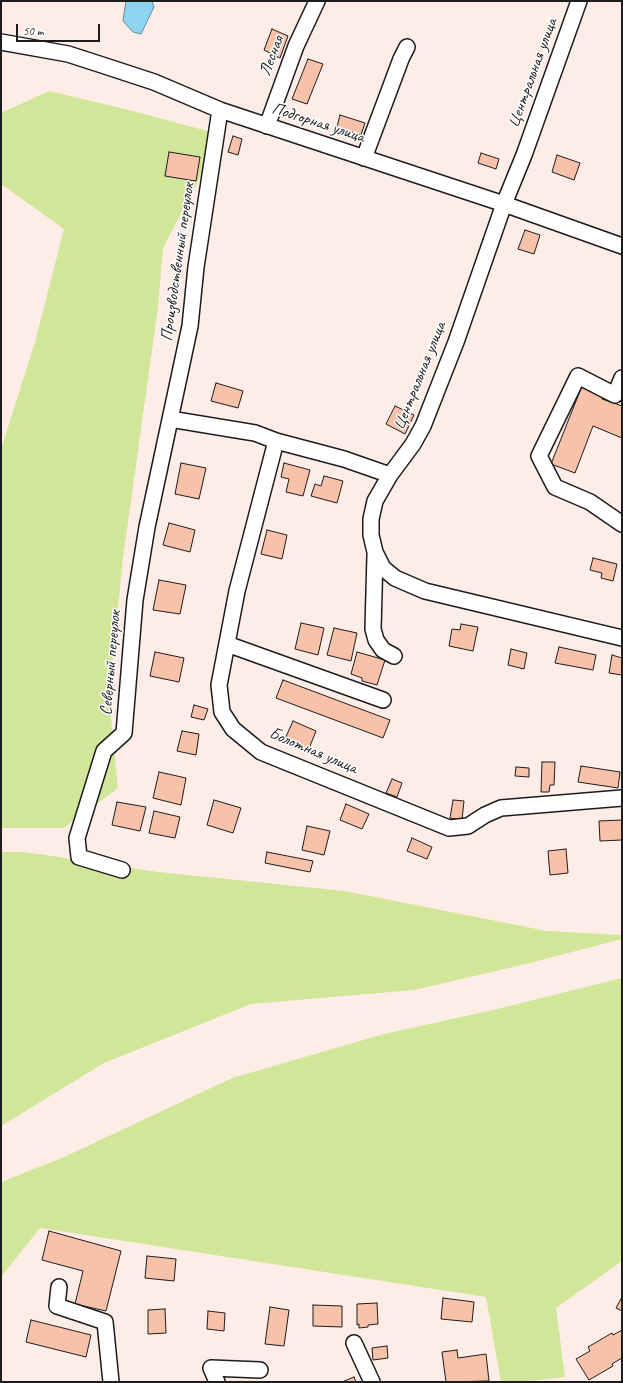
<!DOCTYPE html>
<meta charset="utf-8">
<style>
body{margin:0}
#map{position:relative;width:623px;height:1383px;overflow:hidden;background:#fdede6;font-family:Caveat,sans-serif}
canvas{display:block}
.frame{position:absolute;inset:0;border:2px solid #1c1c1c;pointer-events:none}
.scale{position:absolute;left:16px;top:24px;width:84px;height:18px;box-sizing:border-box;border:2px solid #1c1c1c;border-top:0;padding-left:5px;font-size:12px;line-height:14px;white-space:nowrap;color:#1c1c1c;-webkit-text-stroke:3px #fff;paint-order:stroke}
</style>
<div id="map">
<canvas width="623" height="1383"></canvas>
<div class="frame"></div>
<div class="scale">50 m</div>
</div>
<script>
const ctx = document.querySelector('canvas').getContext('2d');
ctx.lineJoin = 'round';
function fill(path, color) {
  ctx.fillStyle = color;
  ctx.fill(path, 'evenodd');
}
function toPath(rows) {
  const path = new Path2D();
  for (const r of rows) {
    path.moveTo(r[0], r[1]);
    for (let i = 2; i < r.length; i += 2) path.lineTo(r[i], r[i + 1]);
  }
  return path;
}
function trace(path, color, width, dash) {
  ctx.strokeStyle = color;
  ctx.lineWidth = width;
  ctx.lineCap = dash ? 'butt' : 'round';
  ctx.setLineDash(dash || []);
  ctx.stroke(path);
}
function drawText(font, color, halo, rows, align = 'center') {
  ctx.font = font + ' Caveat,sans-serif';
  ctx.lineWidth = 3;
  ctx.setLineDash([]);
  ctx.textBaseline = 'middle';
  ctx.strokeStyle = halo;
  ctx.fillStyle = color;
  for (const [text, x, y, turn = 0] of rows) {
    ctx.save();
    ctx.translate(x, y);
    ctx.rotate((+turn || 0) * Math.PI / 180);
    ctx.textAlign = isNaN(turn) ? turn : align;
    if (halo) ctx.strokeText(text, 0, 0);
    ctx.fillText(text, 0, 0);
    ctx.restore();
  }
}
fill(toPath([
 [49,91,133,111,222,135,163,248,158,307,123,558,109,695,118,788,64,828,1,828,1,449,35,342,64,229,1,184,1,113],
 [1,852,25,852,158,872,345,891,547,931,622,935,622,939,522,965,414,990,251,1004,104,1063,1,1126],
 [622,978,622,1261,556,1308,565,1377,521,1382,501,1382,486,1297,40,1228,1,1277,1,1182,64,1157,232,1078,384,1034,497,1009]
]), '#d2e69a');
const water = toPath([
 [126,1,152,1,154,7,141,34,133,32,123,21,126,1]
]);
fill(water, '#8ed3ef');
trace(water, '#608a9b', 1);
const building = toPath([
 [272,29,288,36,280,58,264,50,272,29],
 [308,59,323,64,307,104,292,99,308,59],
 [340,115,365,123,361,135,337,127,340,115],
 [233,136,242,139,238,155,228,152,233,136],
 [169,152,200,157,196,181,165,176,169,152],
 [481,153,499,159,496,169,478,163,481,153],
 [557,155,580,163,574,180,552,172,557,155],
 [525,230,540,235,534,254,518,249,525,230],
 [216,383,243,391,238,408,211,401,216,383],
 [582,386,604,395,602,399,622,406,622,438,593,426,575,473,551,464,582,386],
 [395,406,414,415,405,434,386,424,395,406],
 [181,463,206,468,199,499,175,494,181,463],
 [284,463,310,470,303,496,286,492,289,479,281,477,284,463],
 [324,476,343,481,337,503,311,496,315,484,321,486,324,476],
 [169,523,195,530,190,552,163,545,169,523],
 [267,530,287,535,282,559,261,554,267,530],
 [593,558,617,564,613,581,601,578,602,573,590,570,593,558],
 [159,580,186,585,180,614,153,610,159,580],
 [301,623,324,628,318,655,295,649,301,623],
 [461,624,478,627,473,651,449,646,452,629,460,630,461,624],
 [334,628,357,633,351,661,327,655,334,628],
 [559,647,596,655,593,670,555,663,559,647],
 [511,649,527,653,524,669,508,665,511,649],
 [155,652,184,658,179,682,150,676,155,652],
 [357,652,385,660,377,685,362,681,362,678,351,674,357,652],
 [612,655,622,658,622,675,609,673,612,655],
 [283,680,390,720,383,738,276,698,283,680],
 [194,705,208,709,204,720,191,717,194,705],
 [293,721,316,731,308,751,284,741,293,721],
 [182,731,199,734,196,755,177,751,182,731],
 [542,762,555,762,554,785,550,785,549,792,541,792,542,762],
 [581,766,620,772,618,788,578,782,581,766],
 [516,767,529,768,529,777,515,776,516,767],
 [159,772,186,778,181,805,153,798,159,772],
 [392,779,402,783,397,797,386,793,392,779],
 [214,800,241,808,233,833,207,825,214,800],
 [453,800,464,801,462,820,450,818,453,800],
 [117,802,146,807,140,831,112,825,117,802],
 [346,804,369,814,362,829,340,820,346,804],
 [154,811,180,817,175,838,149,833,154,811],
 [622,820,622,840,600,841,599,821,622,820],
 [307,826,330,831,324,855,302,850,307,826],
 [412,838,432,847,427,859,407,851,412,838],
 [566,849,568,873,550,875,548,851,566,849],
 [267,852,313,861,310,872,265,863,267,852],
 [49,1231,121,1251,106,1311,75,1304,83,1271,42,1260,49,1231],
 [147,1256,176,1259,174,1281,145,1278,147,1256],
 [622,1297,622,1311,616,1308,622,1297],
 [443,1298,474,1302,472,1322,441,1319,443,1298],
 [377,1303,378,1324,368,1325,368,1327,359,1328,359,1324,357,1325,357,1304,377,1303],
 [313,1305,342,1306,342,1327,313,1326,313,1305],
 [270,1307,289,1310,284,1346,265,1344,270,1307],
 [165,1309,166,1333,148,1334,148,1310,165,1309],
 [208,1311,225,1313,224,1331,207,1329,208,1311],
 [31,1320,91,1335,86,1357,26,1342,31,1320],
 [622,1330,622,1358,612,1364,613,1366,589,1380,576,1359,590,1351,588,1347,612,1333,613,1335,622,1330],
 [387,1346,388,1358,373,1360,372,1348,387,1346],
 [457,1350,458,1358,486,1354,489,1381,446,1382,442,1352,457,1350],
 [354,1377,356,1382,342,1382,354,1377]
]);
fill(building, '#f8c2aa');
trace(building, '#1c1c1c', 1);
const minor = toPath([
 [579,1,524,155,504,204,456,342,423,426,413,444,390,475,375,501,371,519,371,535,375,552,383,568,395,578,425,591,622,638],
 [1,42,68,54,99,64,154,82,220,110,504,204,622,246],
 [267,126,296,46,317,1],
 [364,158,401,59,407,47],
 [622,378,615,395,578,376,539,456,555,487,590,502,622,524],
 [170,419,255,433,276,441,344,459,390,475],
 [276,441,237,591,219,685,222,712,233,729,261,752,449,828,468,826,485,815,501,808,622,798],
 [375,555,373,629,376,640,383,650,394,656],
 [227,644,383,700],
 [122,870,79,857,77,838,104,751,124,733,135,600,147,527,190,326,196,267,220,110],
 [59,1287,57,1306,105,1322,111,1382],
 [354,1343,372,1382],
 [217,1382,211,1368,260,1370]
]);
trace(minor, '#1c1c1c', 18);
trace(minor, '#fff', 15);
drawText('17px', '#1c1c1c', '#fff', [
 ["Лесная",272,56,-69],
 ["Центральная улица",533,73,-70],
 ["Подгорная улица",318,123,18],
 ["Производственный переулок",178,262,-82],
 ["Центральная улица",420,376,-68],
 ["Северный переулок",111,663,-85],
 ["Болотная улица",313,751,23]
]);
</script>
